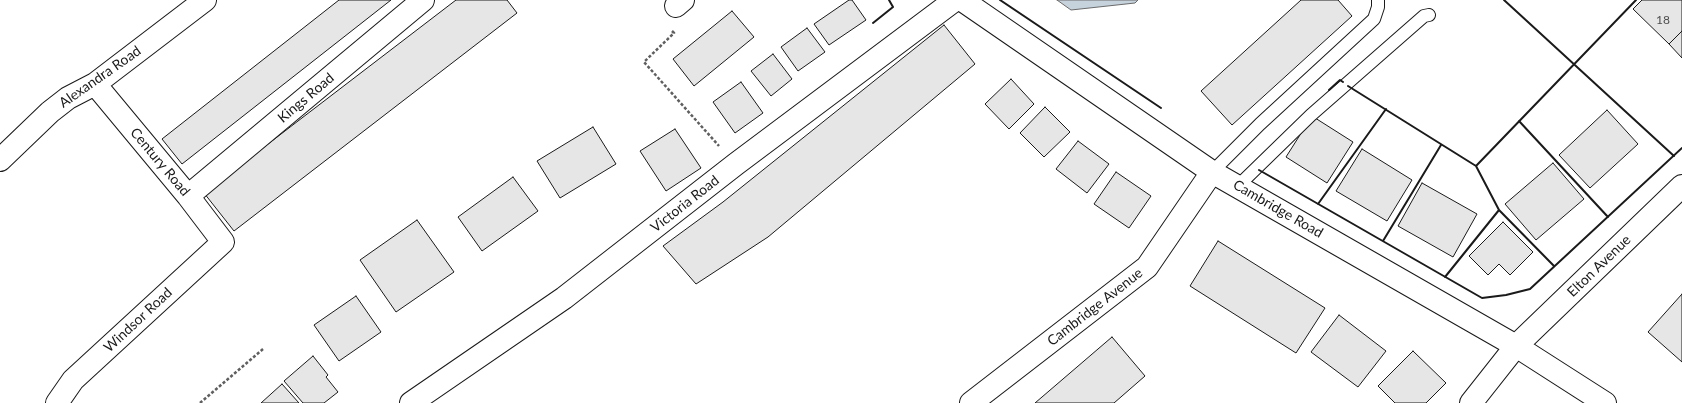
<!DOCTYPE html>
<style>
body{margin:0}
canvas{display:block;background:#fff}
</style>
<canvas width="1682" height="403"></canvas>
<script>
const ctx = document.querySelector('canvas').getContext('2d');
ctx.lineJoin = 'round';
function fill(path, color) {
  ctx.fillStyle = color;
  ctx.fill(path, 'evenodd');
}
function toPath(rows) {
  const path = new Path2D();
  for (const r of rows) {
    path.moveTo(r[0], r[1]);
    for (let i = 2; i < r.length; i += 2) path.lineTo(r[i], r[i + 1]);
  }
  return path;
}
function trace(path, color, width, dash) {
  ctx.strokeStyle = color;
  ctx.lineWidth = width;
  ctx.lineCap = dash ? 'butt' : 'round';
  ctx.setLineDash(dash || []);
  ctx.stroke(path);
}
function drawText(font, color, halo, rows, align = 'center') {
  ctx.font = font + ' Lato,sans-serif';
  ctx.lineWidth = 3;
  ctx.setLineDash([]);
  ctx.textBaseline = 'middle';
  ctx.strokeStyle = halo;
  ctx.fillStyle = color;
  for (const [text, x, y, turn = 0] of rows) {
    ctx.save();
    ctx.translate(x, y);
    ctx.rotate((+turn || 0) * Math.PI / 180);
    ctx.textAlign = isNaN(turn) ? turn : align;
    if (halo) ctx.strokeText(text, 0, 0);
    ctx.fillText(text, 0, 0);
    ctx.restore();
  }
}
const water = toPath([
 [1057,0,1138,0,1135,3,1071,10,1057,0]
]);
fill(water, '#c6d2dc');
trace(water, '#6a6a6a', 1);
const building = toPath([
 [339,0,391,0,182,164,162,139,339,0],
 [456,0,507,0,517,13,234,231,204,193,456,0],
 [849,0,852,0,866,20,829,45,814,24,849,0],
 [1301,0,1338,0,1352,16,1232,125,1201,91,1301,0],
 [1642,0,1682,0,1682,31,1669,44,1633,9,1642,0],
 [732,11,754,37,694,86,673,59,732,11],
 [944,25,975,64,768,237,696,284,663,246,723,202,944,25],
 [807,28,825,52,798,71,781,47,807,28],
 [1682,31,1682,58,1669,44,1682,31],
 [773,54,792,79,771,96,751,71,773,54],
 [1011,79,1034,104,1009,129,985,104,1011,79],
 [741,82,763,113,735,133,713,102,741,82],
 [1045,107,1070,132,1044,157,1020,133,1045,107],
 [1607,110,1638,144,1590,188,1559,155,1607,110],
 [1312,116,1353,142,1327,183,1286,157,1312,116],
 [593,127,616,164,560,198,537,161,593,127],
 [675,129,701,168,666,191,640,151,675,129],
 [1078,141,1109,164,1087,193,1056,169,1078,141],
 [1362,149,1412,180,1387,221,1336,191,1362,149],
 [1553,163,1584,199,1536,240,1505,204,1553,163],
 [1116,172,1151,196,1129,228,1094,204,1116,172],
 [513,177,538,211,482,251,458,217,513,177],
 [1422,183,1477,214,1453,257,1398,226,1422,183],
 [417,220,454,272,396,312,360,260,417,220],
 [1503,222,1533,252,1510,275,1499,264,1488,275,1469,256,1503,222],
 [1218,241,1325,308,1296,353,1190,286,1218,241],
 [1682,294,1682,362,1648,332,1682,294],
 [356,296,381,332,339,361,314,325,356,296],
 [1339,315,1386,351,1358,387,1311,352,1339,315],
 [1112,337,1145,376,1114,403,1035,403,1112,337],
 [1413,351,1446,383,1426,403,1395,403,1378,386,1413,351],
 [313,356,328,375,326,377,338,392,324,403,303,403,284,381,313,356],
 [282,384,299,403,261,403,282,384]
]);
fill(building, '#e6e6e6');
trace(building, '#1a1a1a', 1);
const lane = toPath([
 [1212,172,1260,124,1374,19,1378,7,1378,0],
 [1238,186,1311,115,1424,16,1429,15]
]);
const street = toPath([
 [962,0,1212,172,1516,346,1605,403],
 [676,6,683,0],
 [0,160,50,112,68,98,95,84,205,0],
 [188,196,423,0],
 [57,403,73,380,223,242,188,196,95,84],
 [411,403,564,298,736,164,955,0],
 [971,403,1147,267,1212,172],
 [1471,403,1516,346,1682,186]
]);
trace(lane, '#1a1a1a', 14);
trace(street, '#1a1a1a', 24);
trace(toPath([
 [672,31,674,33,644,62,719,146],
 [200,403,263,349]
]), '#5f5f5f', 2.5, [3, 2]);
trace(lane, '#fff', 12);
trace(street, '#fff', 22);
trace(toPath([
 [1000,0,1161,108],
 [1504,0,1674,156],
 [873,23,893,7,889,0],
 [1348,86,1476,166,1636,0],
 [1329,90,1340,80,1343,82],
 [1519,121,1608,217],
 [1476,166,1499,210],
 [1259,170,1482,298,1506,295,1530,289,1682,148],
 [1318,204,1386,109],
 [1383,241,1441,145],
 [1445,277,1499,210,1554,266]
]), '#1a1a1a', 2);
drawText('12px', '#4d4d4d', null, [
 ["18",1663,20]
]);
drawText('14px', '#1a1a1a', '#fff', [
 ["Alexandra Road",100,77,-35],
 ["Kings Road",306,98,-40],
 ["Century Road",160,162,50],
 ["Victoria Road",685,204,-38],
 ["Cambridge Road",1278,209,30],
 ["Elton Avenue",1599,266,-44],
 ["Cambridge Avenue",1095,307,-38],
 ["Windsor Road",138,320,-43]
]);
</script>
